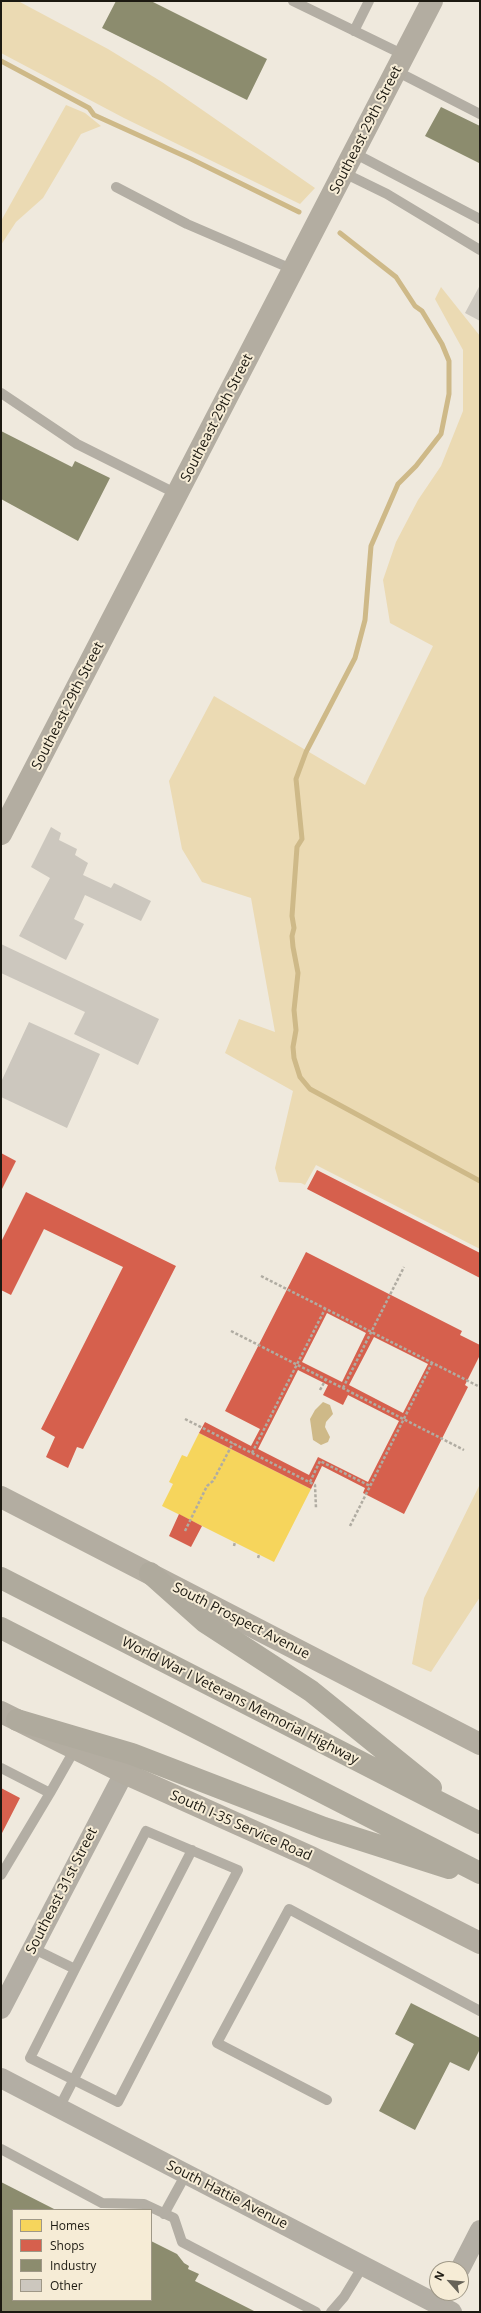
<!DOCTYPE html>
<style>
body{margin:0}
#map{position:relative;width:481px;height:2313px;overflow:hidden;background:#efe9dd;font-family:"Open Sans",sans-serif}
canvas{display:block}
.frame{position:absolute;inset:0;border:2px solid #1c1911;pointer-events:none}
.legend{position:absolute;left:12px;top:2209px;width:140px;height:92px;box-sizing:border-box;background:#f6ecd6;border:1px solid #9f9887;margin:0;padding:5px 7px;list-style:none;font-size:12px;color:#1c1911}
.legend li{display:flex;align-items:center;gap:8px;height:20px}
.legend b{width:20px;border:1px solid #9f9887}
.north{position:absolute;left:429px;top:2261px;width:40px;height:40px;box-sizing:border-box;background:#f6ecd6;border:1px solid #9f9887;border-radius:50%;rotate:297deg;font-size:11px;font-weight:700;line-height:16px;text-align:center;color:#1c1911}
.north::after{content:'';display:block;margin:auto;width:14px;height:18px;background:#666258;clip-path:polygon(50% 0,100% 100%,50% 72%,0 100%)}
</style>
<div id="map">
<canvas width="481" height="2313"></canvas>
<div class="frame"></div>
<ul class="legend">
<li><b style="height:11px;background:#f6d55c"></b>Homes</li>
<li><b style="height:11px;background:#d6604d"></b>Shops</li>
<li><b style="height:11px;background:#8c8c6e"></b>Industry</li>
<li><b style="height:11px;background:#ccc7be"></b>Other</li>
</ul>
<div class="north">N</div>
</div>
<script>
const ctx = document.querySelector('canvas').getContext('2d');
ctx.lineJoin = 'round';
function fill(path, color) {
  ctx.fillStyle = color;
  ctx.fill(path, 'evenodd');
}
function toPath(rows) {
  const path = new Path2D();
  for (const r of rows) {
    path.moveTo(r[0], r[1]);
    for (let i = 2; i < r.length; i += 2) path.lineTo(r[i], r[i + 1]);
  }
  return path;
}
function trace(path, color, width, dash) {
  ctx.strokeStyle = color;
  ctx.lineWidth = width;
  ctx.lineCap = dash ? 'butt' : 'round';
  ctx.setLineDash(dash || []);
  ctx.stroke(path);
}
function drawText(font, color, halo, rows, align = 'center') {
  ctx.font = font + ' "Open Sans",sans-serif';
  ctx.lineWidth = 4;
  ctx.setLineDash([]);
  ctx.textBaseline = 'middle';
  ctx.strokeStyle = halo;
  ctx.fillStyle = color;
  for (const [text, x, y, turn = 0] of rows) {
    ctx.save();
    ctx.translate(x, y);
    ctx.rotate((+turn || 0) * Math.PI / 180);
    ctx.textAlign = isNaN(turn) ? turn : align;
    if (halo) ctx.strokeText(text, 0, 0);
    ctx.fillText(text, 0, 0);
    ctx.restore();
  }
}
fill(toPath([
 [1,1,18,1,108,49,162,82,315,188,300,204,124,118,1,53],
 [66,105,85,113,101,126,81,134,43,198,16,222,1,245,1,221],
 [441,287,480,336,480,1249,316,1165,305,1185,301,1183,279,1182,275,1168,293,1091,225,1053,239,1019,275,1032,251,898,202,882,182,849,169,781,214,696,365,785,433,646,390,623,383,580,396,542,418,500,441,466,463,411,463,350,435,299],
 [480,1484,480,1597,431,1672,412,1664,424,1598]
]), '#ebdab3');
fill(toPath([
 [323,1402,330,1405,333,1414,326,1422,325,1427,330,1437,328,1442,321,1445,313,1440,310,1419,315,1410]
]), '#ceb988');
fill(toPath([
 [199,1433,311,1489,274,1562,162,1506,173,1484,169,1482,182,1455,187,1457]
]), '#f6d55c');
fill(toPath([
 [1,1153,16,1161,1,1191],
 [317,1170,480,1253,480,1278,307,1189],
 [26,1192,176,1266,83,1449,77,1447,68,1468,46,1457,55,1437,41,1429,123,1267,44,1229,11,1295,1,1290,1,1242],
 [306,1252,462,1331,460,1335,480,1345,480,1355,465,1385,468,1387,404,1514,363,1493,365,1488,322,1466,311,1489,199,1433,205,1422,251,1446,260,1429,225,1411],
 [327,1313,366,1333,342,1382,302,1362],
 [374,1337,428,1364,403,1413,349,1385],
 [298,1370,328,1385,323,1395,343,1405,348,1395,399,1421,368,1482,318,1457,309,1475,258,1449],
 [179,1514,202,1526,191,1547,169,1536],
 [1,1788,20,1798,1,1835]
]), '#d6604d');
fill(toPath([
 [116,1,151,1,267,59,247,100,102,28],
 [441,107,480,126,479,163,425,136],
 [1,431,72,467,75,461,110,478,78,541,1,499],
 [411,2003,480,2038,480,2049,469,2071,450,2062,415,2130,379,2111,414,2044,395,2034],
 [1,2182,56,2210,13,2210,13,2300,151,2300,151,2241,177,2254,184,2263,189,2266,188,2269,199,2274,195,2281,256,2312,1,2312]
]), '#8c8c6e');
trace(toPath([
 [1,61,89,108,94,115,191,159,299,212],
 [340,233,396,277,415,306,422,311,442,344,449,361,449,394,441,434,416,466,398,484,371,546,365,620,355,658,306,752,296,779,302,839,297,847,292,916,294,928,292,936,293,947,298,973,294,1010,296,1030,293,1047,294,1058,300,1077,310,1089,480,1181]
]), '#ceb988', 5);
fill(toPath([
 [480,285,480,321,465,313],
 [51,827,61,833,59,840,77,849,75,855,88,863,83,875,111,888,114,883,151,901,141,921,85,895,74,919,84,924,66,960,19,936,50,878,31,867],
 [1,944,159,1019,138,1065,74,1034,85,1012,1,973],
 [29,1022,100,1054,67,1128,1,1097,1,1082]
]), '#ccc7be');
trace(toPath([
 [261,1276,480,1387],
 [231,1331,464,1450],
 [343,1388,404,1267],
 [320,1390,326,1379],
 [185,1419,315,1485,316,1508],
 [252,1453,325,1309],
 [310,1482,320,1461,370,1486],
 [350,1526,432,1363],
 [185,1531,207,1486,213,1481,233,1443],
 [234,1546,235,1542],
 [258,1558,259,1555]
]), '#b0aca2', 2.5, [3, 2]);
trace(toPath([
 [293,1,404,55],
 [354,31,369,1],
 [396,71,480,114],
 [354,153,480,219],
 [344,173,387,194,480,250],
 [116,187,187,224,294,270],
 [1,393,77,444,177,494],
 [1,1768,50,1793,75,1749],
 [1,1875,50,1793],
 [32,1948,75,1969,30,2058,118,2102,238,1870,146,1831,75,1969],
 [327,2100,217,2043,289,1909,480,2011],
 [59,2108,192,1850],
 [1,2149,102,2203,144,2204,174,2218,182,2242,316,2312],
 [164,2214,186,2174],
 [331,2312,344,2297,363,2266]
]), '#b3aea4', 10);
trace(toPath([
 [1,2009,124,1773],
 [1,2078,452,2312],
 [460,2269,480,2230]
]), '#b3aea4', 20);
trace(toPath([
 [1,834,432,1],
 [1,1497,480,1744],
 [1,1712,124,1773,311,1857,480,1943]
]), '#b3ada1', 22);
trace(toPath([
 [150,1573,205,1622,311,1691,431,1788],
 [1,1578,480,1823],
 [1,1628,480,1873],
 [17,1720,132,1754,324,1828,449,1868]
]), '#afaa9d', 22);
drawText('14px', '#1c1911', '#f6ecd6', [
 ["Southeast 29th Street",366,130,-63],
 ["Southeast 29th Street",217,418,-63],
 ["Southeast 29th Street",68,706,-63],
 ["South Prospect Avenue",241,1621,27],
 ["World War I Veterans Memorial Highway",240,1701,27],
 ["South I-35 Service Road",241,1826,24],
 ["Southeast 31st Street",62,1891,-63],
 ["South Hattie Avenue",227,2195,27]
]);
</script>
